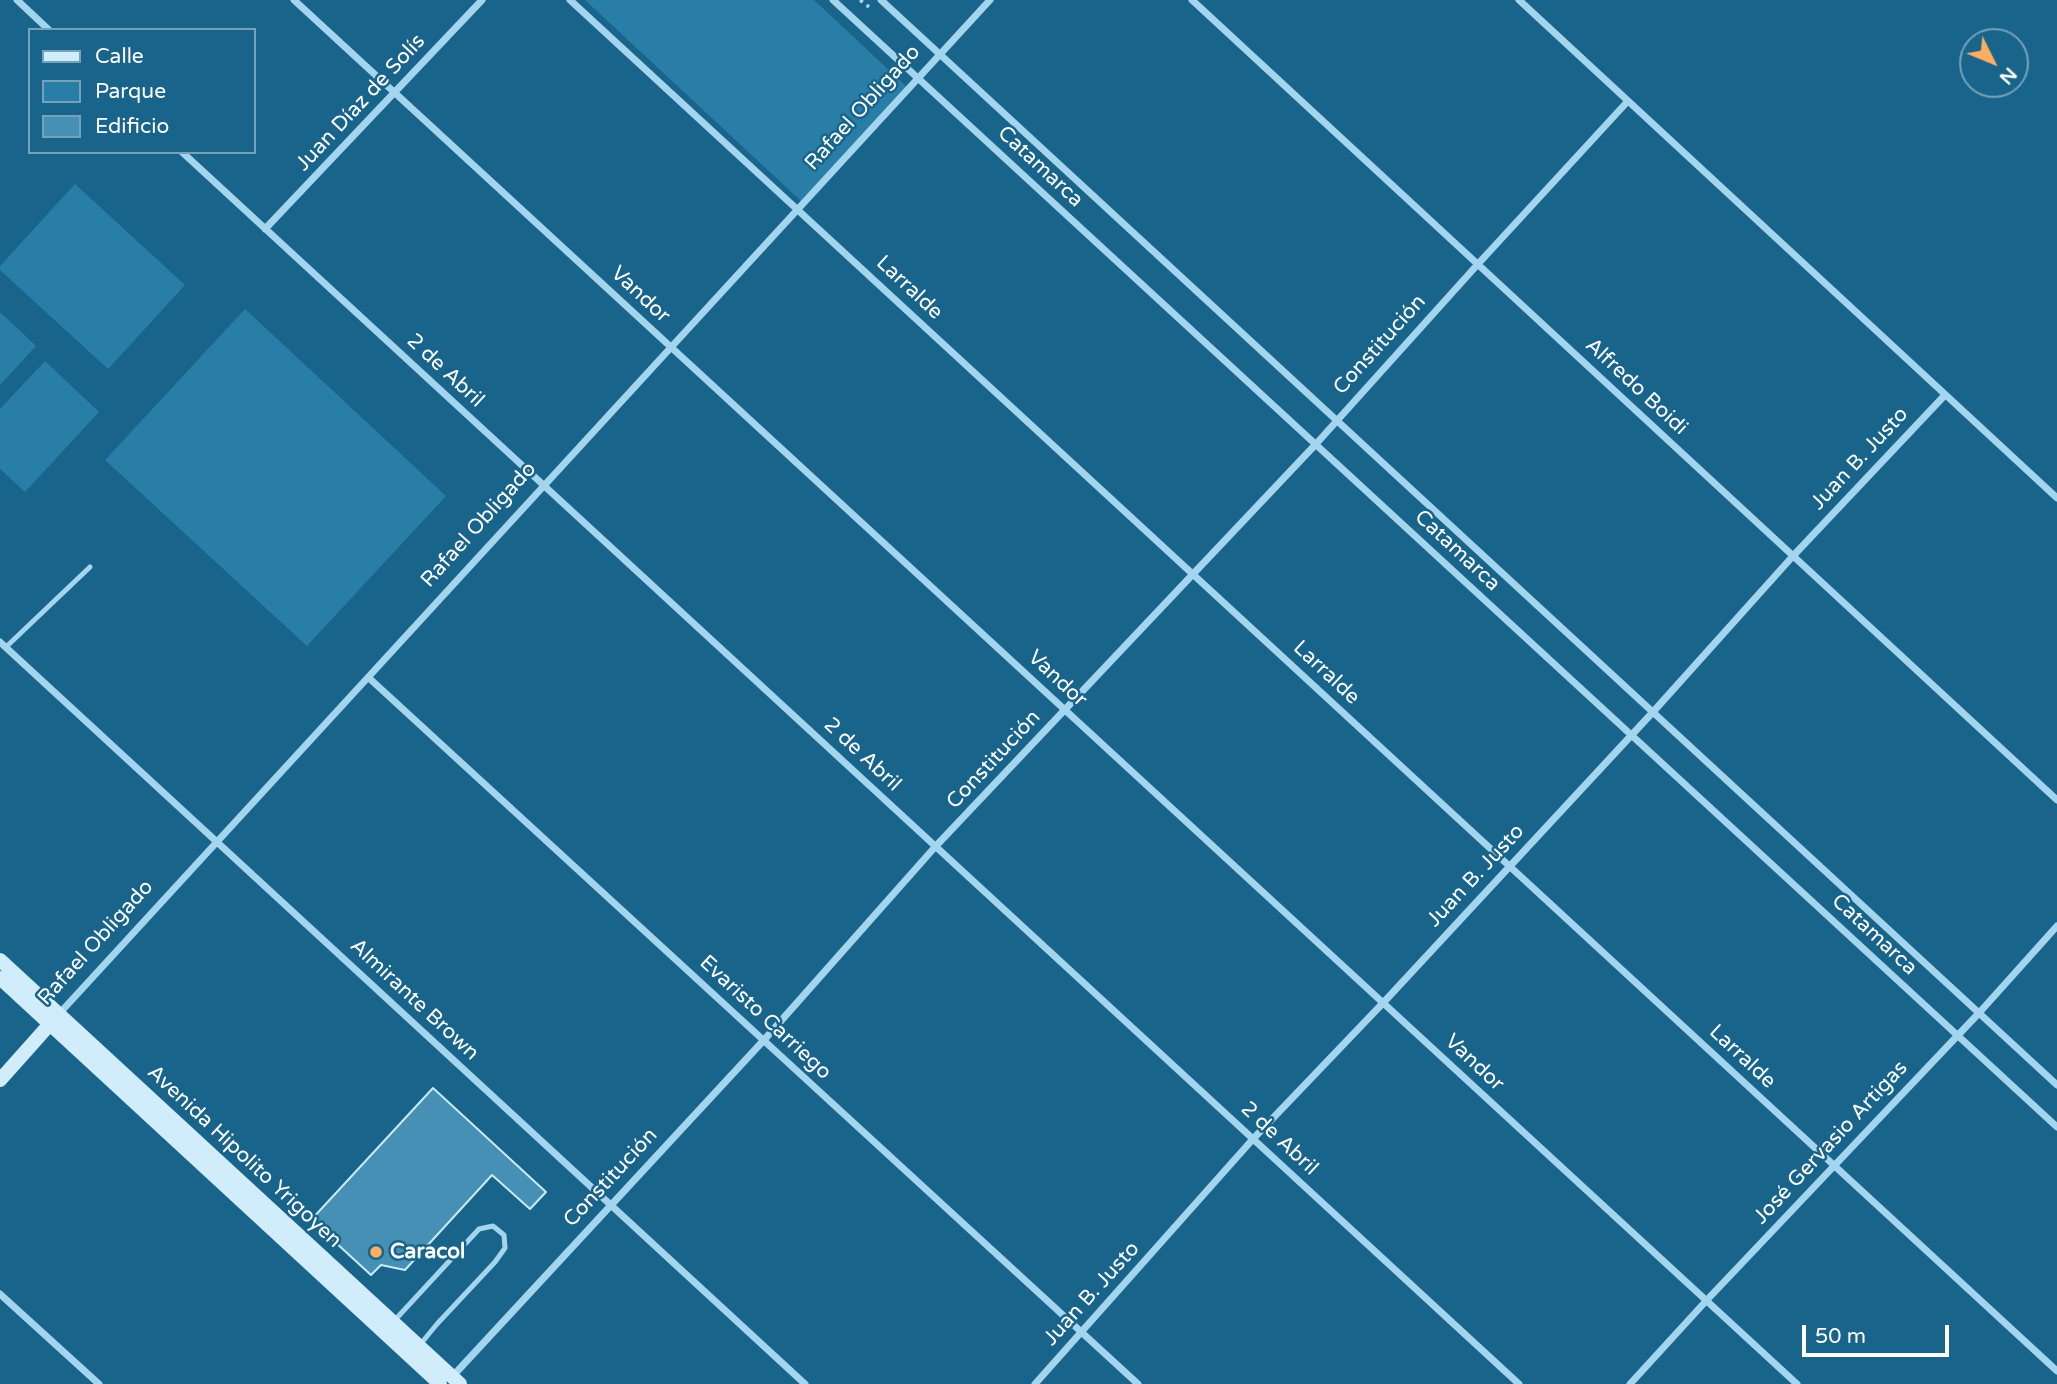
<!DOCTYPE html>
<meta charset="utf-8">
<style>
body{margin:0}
#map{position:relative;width:2057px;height:1384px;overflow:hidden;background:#19648b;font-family:"Varela Round",sans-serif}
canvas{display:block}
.legend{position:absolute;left:28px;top:28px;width:228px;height:126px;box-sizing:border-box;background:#19648b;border:2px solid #75a2b9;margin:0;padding:9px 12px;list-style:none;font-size:21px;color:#fff}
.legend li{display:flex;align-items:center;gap:14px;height:35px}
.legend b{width:35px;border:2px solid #75a2b9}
.north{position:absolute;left:1959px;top:28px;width:70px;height:70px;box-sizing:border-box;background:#19648b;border:2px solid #75a2b9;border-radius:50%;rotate:133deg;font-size:19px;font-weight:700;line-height:28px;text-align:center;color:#fff}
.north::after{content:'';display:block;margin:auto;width:24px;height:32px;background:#ffae61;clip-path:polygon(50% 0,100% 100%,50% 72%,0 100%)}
.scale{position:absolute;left:1802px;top:1325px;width:147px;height:32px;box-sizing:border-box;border:4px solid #fff;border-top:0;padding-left:9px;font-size:21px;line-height:24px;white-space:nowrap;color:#fff;-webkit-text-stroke:5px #19648b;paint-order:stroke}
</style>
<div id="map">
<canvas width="2057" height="1384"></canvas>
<ul class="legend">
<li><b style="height:9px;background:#d1ecfa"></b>Calle</li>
<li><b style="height:19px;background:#297ea8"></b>Parque</li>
<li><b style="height:19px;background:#4690b6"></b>Edificio</li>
</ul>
<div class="north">N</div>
<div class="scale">50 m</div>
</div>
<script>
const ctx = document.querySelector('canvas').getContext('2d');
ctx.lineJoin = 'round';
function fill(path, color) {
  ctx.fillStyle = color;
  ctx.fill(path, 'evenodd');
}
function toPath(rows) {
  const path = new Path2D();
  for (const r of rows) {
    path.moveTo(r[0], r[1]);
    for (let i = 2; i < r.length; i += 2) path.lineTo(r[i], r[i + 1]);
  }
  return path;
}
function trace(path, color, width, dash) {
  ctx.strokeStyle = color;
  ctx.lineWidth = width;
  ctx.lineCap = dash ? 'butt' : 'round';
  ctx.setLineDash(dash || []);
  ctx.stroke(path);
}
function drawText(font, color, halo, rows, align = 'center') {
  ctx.font = font + ' "Varela Round",sans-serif';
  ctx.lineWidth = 5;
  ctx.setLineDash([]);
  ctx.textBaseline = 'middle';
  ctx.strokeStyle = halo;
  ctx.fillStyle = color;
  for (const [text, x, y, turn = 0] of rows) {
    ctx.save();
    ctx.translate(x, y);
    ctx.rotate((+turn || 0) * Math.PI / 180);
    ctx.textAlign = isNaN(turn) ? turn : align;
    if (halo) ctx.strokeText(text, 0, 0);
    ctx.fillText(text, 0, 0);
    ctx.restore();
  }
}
fill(toPath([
 [585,0,814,0,907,87,801,201],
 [75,184,185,285,108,369,0,270,0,266],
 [245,309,446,496,307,646,105,460],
 [0,312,36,346,0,385],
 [45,361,99,412,25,492,0,469,0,409]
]), '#297ea8');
const building = toPath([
 [433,1088,546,1192,530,1209,492,1175,405,1270,381,1265,371,1275,311,1220,433,1088]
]);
fill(building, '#4690b6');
trace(building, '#caeafa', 2);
trace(toPath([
 [860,0,869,7]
]), '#a4d5ee', 3.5, [3.5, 5]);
trace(toPath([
 [6,647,90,567],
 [394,1321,479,1229,493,1226,504,1235,505,1248,495,1262,437,1324,419,1346]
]), '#a4d5ee', 5);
trace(toPath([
 [17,0,49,30],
 [294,0,1797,1384],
 [570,0,2057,1371],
 [833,0,2057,1127],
 [881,0,2057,1085],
 [1192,0,2057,800],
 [1519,0,2057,498],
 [182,152,1519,1384],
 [265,229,482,0],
 [0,642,805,1384],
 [369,678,1138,1384],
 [58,1015,990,0],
 [0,1294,99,1384],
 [451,1378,764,1040,935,847,1316,444,1478,264,1628,101],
 [1035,1384,1253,1139,1383,1003,1653,712,1793,556,1945,395],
 [1630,1384,1706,1301,1979,1013,2057,926]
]), '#a4d5ee', 7);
trace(toPath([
 [0,960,460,1384],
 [0,978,440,1384],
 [0,1080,50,1024]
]), '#d1ecfa', 14);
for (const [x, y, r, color] of [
 [376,1252,7,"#ffae61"]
]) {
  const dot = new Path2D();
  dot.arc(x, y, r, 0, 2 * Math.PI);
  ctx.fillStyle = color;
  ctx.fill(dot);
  trace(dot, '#19648b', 2.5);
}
drawText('21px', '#fff', '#19648b', [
 ["Juan Díaz de Solís",361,103,-47],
 ["Rafael Obligado",863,108,-48],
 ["Catamarca",1040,167,43],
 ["Larralde",909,288,43],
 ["Vandor",640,295,43],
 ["Constitución",1380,345,-48],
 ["2 de Abril",445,371,43],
 ["Alfredo Boidi",1636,387,43],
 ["Juan B. Justo",1860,459,-47],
 ["Rafael Obligado",479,525,-48],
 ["Catamarca",1457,551,43],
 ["Larralde",1326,673,43],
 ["Vandor",1057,679,43],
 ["2 de Abril",862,755,43],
 ["Constitución",994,760,-47],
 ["Juan B. Justo",1476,876,-47],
 ["Catamarca",1874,935,43],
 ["Rafael Obligado",96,943,-48],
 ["Almirante Brown",414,1000,43],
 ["Evaristo Carriego",765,1018,43],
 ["Larralde",1742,1057,43],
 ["Vandor",1474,1063,43],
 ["2 de Abril",1279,1139,43],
 ["José Gervasio Artigas",1831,1143,-47],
 ["Avenida Hipolito Yrigoyen",244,1157,43],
 ["Constitución",611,1178,-47],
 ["Juan B. Justo",1092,1294,-48]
]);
drawText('bold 21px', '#fff', '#19648b', [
 ["Caracol",390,1252]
], 'left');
</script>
